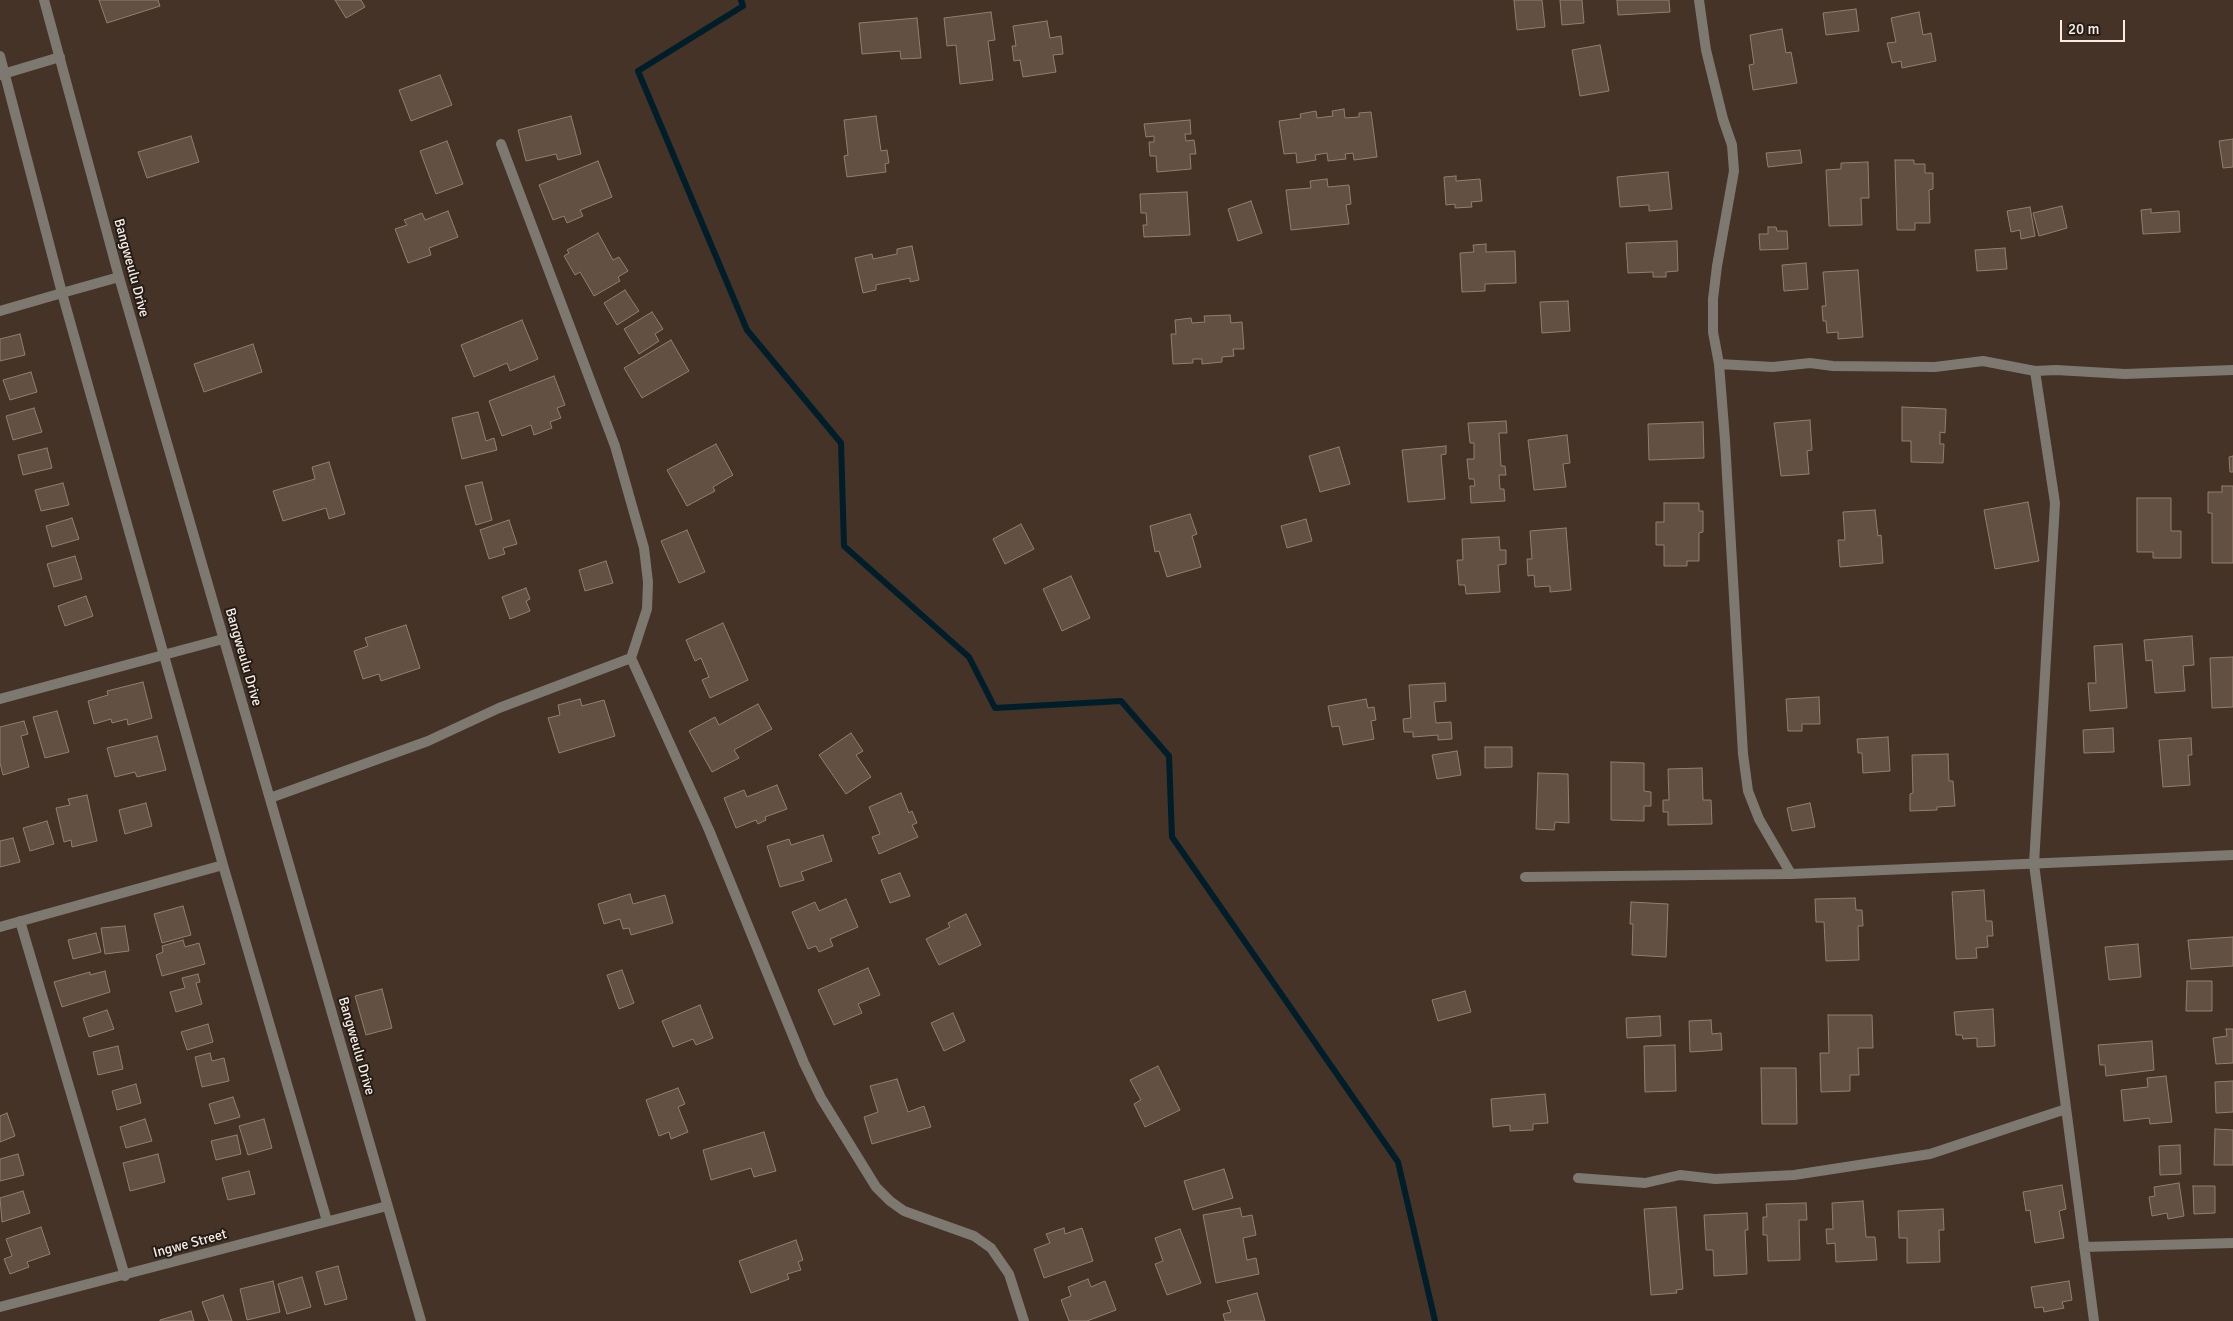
<!DOCTYPE html>
<style>
body{margin:0}
#map{position:relative;width:2233px;height:1321px;overflow:hidden;background:#443326;font-family:Signika,sans-serif}
canvas{display:block}
.scale{position:absolute;left:2060px;top:20px;width:65px;height:22px;box-sizing:border-box;border:2px solid #f8ede5;border-top:0;padding-left:6px;font-size:15px;line-height:18px;white-space:nowrap;color:#f8ede5;-webkit-text-stroke:4px #241d17;paint-order:stroke}
</style>
<div id="map">
<canvas width="2233" height="1321"></canvas>
<div class="scale">20 m</div>
</div>
<script>
const ctx = document.querySelector('canvas').getContext('2d');
ctx.lineJoin = 'round';
function toPath(rows) {
  const path = new Path2D();
  for (const r of rows) {
    path.moveTo(r[0], r[1]);
    for (let i = 2; i < r.length; i += 2) path.lineTo(r[i], r[i + 1]);
  }
  return path;
}
function trace(path, color, width, dash) {
  ctx.strokeStyle = color;
  ctx.lineWidth = width;
  ctx.lineCap = dash ? 'butt' : 'round';
  ctx.setLineDash(dash || []);
  ctx.stroke(path);
}
function fill(path, color) {
  ctx.fillStyle = color;
  ctx.fill(path, 'evenodd');
}
function drawText(font, color, halo, rows, align = 'center') {
  ctx.font = font + ' Signika,sans-serif';
  ctx.lineWidth = 4;
  ctx.setLineDash([]);
  ctx.textBaseline = 'middle';
  ctx.strokeStyle = halo;
  ctx.fillStyle = color;
  for (const [text, x, y, turn = 0] of rows) {
    ctx.save();
    ctx.translate(x, y);
    ctx.rotate((+turn || 0) * Math.PI / 180);
    ctx.textAlign = isNaN(turn) ? turn : align;
    if (halo) ctx.strokeText(text, 0, 0);
    ctx.fillText(text, 0, 0);
    ctx.restore();
  }
}
trace(toPath([
 [741,0,743,6,638,71,747,330,841,443,844,546,969,657,995,708,1121,701,1169,756,1172,837,1398,1162,1435,1321]
]), '#001e2a', 6);
const building = toPath([
 [99,0,158,0,160,6,107,23,99,0],
 [335,0,361,0,365,7,346,18,335,0],
 [1514,0,1542,0,1545,27,1517,30,1514,0],
 [1560,0,1582,0,1584,23,1562,25,1560,0],
 [1617,0,1669,0,1670,12,1618,15,1617,0],
 [1856,9,1859,31,1826,35,1823,13,1856,9],
 [991,12,995,40,988,41,993,80,960,84,956,45,947,46,944,18,991,12],
 [1919,12,1923,35,1931,33,1936,61,1902,68,1901,61,1892,63,1887,43,1896,42,1891,18,1919,12],
 [917,18,921,58,901,59,900,51,862,54,859,23,917,18],
 [1047,21,1050,38,1061,36,1063,54,1053,55,1056,72,1023,77,1020,60,1014,61,1012,46,1016,46,1013,26,1047,21],
 [1782,29,1786,53,1791,52,1797,83,1753,90,1749,65,1754,64,1750,35,1782,29],
 [1600,45,1609,91,1580,96,1572,50,1600,45],
 [440,75,452,105,411,121,399,90,440,75],
 [1344,109,1345,118,1359,117,1359,113,1371,112,1377,157,1354,160,1353,153,1345,154,1346,159,1328,161,1327,153,1315,155,1316,160,1297,163,1296,153,1284,154,1279,121,1301,118,1300,114,1316,111,1317,118,1333,116,1332,111,1344,109],
 [571,116,581,154,558,160,556,154,526,161,518,130,571,116],
 [876,116,881,151,887,150,889,163,885,164,886,172,847,177,844,156,848,155,844,120,876,116],
 [1190,120,1191,134,1185,134,1186,141,1194,140,1196,154,1190,154,1191,169,1157,172,1156,156,1150,156,1149,142,1154,142,1154,136,1146,137,1144,124,1190,120],
 [191,136,199,162,147,178,138,152,191,136],
 [2233,139,2233,167,2223,168,2219,141,2233,139],
 [447,141,463,184,436,194,420,151,447,141],
 [1800,150,1802,163,1768,167,1766,153,1800,150],
 [1895,160,1914,160,1914,164,1925,164,1925,173,1933,173,1933,189,1929,190,1930,223,1915,223,1915,230,1897,230,1895,160],
 [598,161,612,197,580,210,583,216,567,223,564,216,553,220,539,185,598,161],
 [1868,162,1869,198,1861,198,1862,225,1829,226,1826,170,1841,169,1841,163,1868,162],
 [1668,172,1672,209,1649,211,1649,205,1620,207,1617,177,1668,172],
 [1456,176,1456,181,1480,179,1482,201,1471,202,1472,207,1455,208,1455,204,1446,205,1444,177,1456,176],
 [1327,179,1328,187,1349,185,1351,204,1346,205,1349,224,1291,230,1286,190,1311,188,1310,181,1327,179],
 [1187,192,1190,235,1144,237,1143,225,1147,225,1146,213,1141,213,1140,194,1187,192],
 [1251,201,1262,233,1238,241,1228,209,1251,201],
 [2062,206,2067,228,2039,236,2033,213,2062,206],
 [2030,207,2035,236,2021,239,2020,230,2011,232,2007,211,2030,207],
 [2151,209,2151,213,2179,211,2180,232,2143,234,2141,210,2151,209],
 [448,211,458,237,429,248,431,255,408,263,395,229,407,225,404,220,422,213,425,220,448,211],
 [1768,227,1776,227,1777,231,1787,231,1788,249,1760,250,1759,234,1768,234,1768,227],
 [598,233,613,260,619,257,628,271,618,277,620,281,594,296,580,272,575,275,564,256,569,253,567,250,598,233],
 [1677,241,1678,271,1666,272,1666,277,1653,277,1653,272,1628,273,1626,243,1677,241],
 [1486,244,1486,252,1515,251,1516,283,1485,284,1485,291,1462,292,1460,253,1474,252,1473,245,1486,244],
 [912,246,919,280,910,282,910,278,876,285,876,290,863,293,855,258,872,254,873,259,897,254,897,249,912,246],
 [2005,248,2007,269,1977,271,1975,250,2005,248],
 [1806,263,1808,289,1784,291,1782,265,1806,263],
 [1858,270,1863,337,1838,339,1838,332,1827,333,1826,321,1823,321,1822,306,1826,306,1823,272,1858,270],
 [625,290,639,311,617,325,604,303,625,290],
 [1568,301,1570,331,1542,333,1540,302,1568,301],
 [652,312,663,329,655,334,659,341,639,354,624,329,652,312],
 [1230,315,1231,323,1242,322,1244,349,1233,349,1234,356,1222,357,1222,362,1202,364,1202,359,1193,359,1193,363,1173,364,1171,334,1176,334,1175,320,1191,318,1192,323,1205,322,1204,316,1230,315],
 [522,320,538,359,510,371,507,363,474,377,461,345,522,320],
 [20,334,25,355,0,361,0,339,20,334],
 [671,340,689,371,642,398,624,368,671,340],
 [253,344,262,372,204,392,194,364,253,344],
 [31,372,37,392,10,400,3,380,31,372],
 [554,376,565,405,557,408,561,418,550,422,552,428,534,435,531,425,502,436,489,401,554,376],
 [1902,407,1946,409,1945,433,1940,432,1940,444,1944,444,1943,463,1911,462,1911,441,1902,441,1902,407],
 [34,408,42,432,13,440,6,416,34,408],
 [478,412,486,441,494,438,497,450,462,459,452,418,478,412],
 [1810,420,1812,450,1807,451,1809,474,1781,476,1774,423,1810,420],
 [1506,421,1507,433,1499,433,1501,466,1505,466,1506,475,1499,475,1500,489,1504,489,1505,501,1471,503,1470,486,1475,486,1474,479,1469,479,1467,459,1474,459,1474,443,1470,443,1468,423,1506,421],
 [1703,422,1704,458,1649,460,1648,424,1703,422],
 [1567,435,1570,463,1563,464,1566,487,1534,490,1528,440,1567,435],
 [716,444,733,475,713,487,715,491,687,506,667,470,716,444],
 [1446,446,1446,454,1441,455,1445,499,1408,502,1402,450,1446,446],
 [1339,447,1350,484,1320,492,1309,456,1339,447],
 [47,448,52,468,23,475,18,455,47,448],
 [2233,456,2233,472,2230,472,2229,457,2233,456],
 [329,462,345,514,329,519,326,508,283,521,273,491,315,479,312,467,329,462],
 [482,482,492,520,476,525,465,486,482,482],
 [63,483,69,505,41,511,35,490,63,483],
 [2222,486,2233,486,2233,563,2212,563,2212,513,2208,513,2208,492,2222,492,2222,486],
 [2137,498,2171,498,2171,531,2181,531,2181,558,2153,558,2153,552,2137,552,2137,498],
 [2028,502,2039,561,1995,569,1984,510,2028,502],
 [1664,503,1699,503,1699,511,1703,511,1703,532,1699,533,1699,561,1687,561,1687,566,1664,566,1664,545,1656,545,1656,522,1664,522,1664,503],
 [1875,510,1878,536,1881,535,1883,563,1840,567,1838,540,1845,540,1843,512,1875,510],
 [1190,514,1197,534,1192,536,1201,567,1167,577,1159,551,1155,552,1150,526,1190,514],
 [72,518,79,539,52,547,46,526,72,518],
 [1306,519,1312,541,1287,548,1281,526,1306,519],
 [509,520,517,544,503,548,505,554,489,559,480,530,509,520],
 [1021,524,1034,549,1005,564,993,539,1021,524],
 [1566,528,1571,590,1550,592,1550,586,1535,587,1534,575,1528,576,1527,559,1532,559,1530,531,1566,528],
 [687,530,705,572,679,583,661,541,687,530],
 [1499,537,1500,550,1506,550,1506,564,1498,565,1500,592,1466,594,1465,585,1459,585,1457,560,1463,560,1462,539,1499,537],
 [75,556,82,579,54,587,47,564,75,556],
 [606,561,613,583,585,591,579,570,606,561],
 [1071,576,1090,618,1062,631,1043,589,1071,576],
 [526,588,530,599,526,601,530,611,510,619,502,597,526,588],
 [86,596,93,616,65,626,58,606,86,596],
 [723,623,748,680,710,698,702,680,709,677,701,658,695,661,686,640,723,623],
 [406,625,420,668,381,681,379,674,363,679,354,651,368,646,365,638,406,625],
 [2192,636,2194,665,2183,666,2185,691,2155,693,2152,660,2146,661,2144,640,2192,636],
 [2122,644,2127,708,2090,711,2088,683,2096,683,2094,646,2122,644],
 [2233,657,2233,707,2212,708,2210,658,2233,657],
 [143,682,152,718,128,725,127,719,112,723,111,719,94,724,88,701,108,695,107,691,143,682],
 [1445,683,1446,701,1434,702,1436,723,1451,722,1452,739,1438,740,1438,735,1413,737,1413,732,1404,732,1403,719,1411,718,1409,685,1445,683],
 [1819,697,1820,724,1802,724,1802,731,1788,731,1786,699,1819,697],
 [580,699,582,706,604,700,615,736,559,753,548,718,560,715,558,705,580,699],
 [1366,699,1368,708,1374,707,1376,720,1371,721,1374,739,1343,745,1339,726,1332,727,1328,706,1366,699],
 [758,704,772,729,734,750,739,758,712,772,689,731,715,717,719,725,758,704],
 [57,711,69,752,45,758,33,717,57,711],
 [24,721,28,734,21,736,29,767,3,775,0,763,0,727,24,721],
 [2113,728,2114,752,2084,753,2083,730,2113,728],
 [851,733,863,751,856,755,871,777,846,794,819,755,851,733],
 [157,736,166,770,137,777,135,772,115,777,107,748,157,736],
 [1888,737,1890,771,1863,773,1862,753,1858,753,1857,739,1888,737],
 [2191,738,2192,755,2188,755,2190,785,2163,787,2159,740,2191,738],
 [1485,747,1512,747,1512,767,1485,768,1485,747],
 [1457,751,1461,775,1437,779,1432,755,1457,751],
 [1948,754,1949,781,1953,781,1955,806,1937,807,1937,810,1910,811,1910,794,1913,793,1912,755,1948,754],
 [1611,762,1644,763,1644,791,1651,792,1651,806,1644,806,1644,821,1611,820,1611,762],
 [1702,768,1703,800,1711,800,1712,824,1668,825,1668,812,1663,812,1663,800,1669,800,1668,769,1702,768],
 [1538,773,1568,774,1569,823,1555,822,1554,830,1536,829,1538,773],
 [777,785,787,809,765,817,766,820,758,824,756,820,736,828,724,798,744,790,747,797,777,785],
 [901,793,909,813,912,811,917,823,912,825,918,837,879,854,872,837,880,834,869,807,901,793],
 [87,795,97,841,72,847,71,840,64,842,56,808,70,805,68,799,87,795],
 [146,803,152,826,125,834,119,810,146,803],
 [1810,803,1815,827,1792,831,1787,808,1810,803],
 [47,821,54,844,30,851,23,828,47,821],
 [823,835,832,861,801,872,804,880,780,887,767,846,789,839,791,845,823,835],
 [13,838,20,862,0,867,0,841,13,838],
 [900,873,910,896,890,903,881,880,900,873],
 [1984,890,1986,921,1992,921,1993,936,1987,936,1988,947,1976,948,1977,958,1956,959,1952,892,1984,890],
 [630,894,633,904,665,895,673,923,631,935,629,928,623,929,620,919,604,924,598,904,630,894],
 [1855,898,1856,910,1862,910,1863,926,1858,926,1859,960,1826,961,1824,922,1816,922,1815,899,1855,898],
 [846,899,858,927,830,939,833,946,819,952,816,946,808,949,792,912,815,902,819,911,846,899],
 [1631,902,1668,904,1666,957,1632,955,1633,924,1630,924,1631,902],
 [183,906,191,935,162,943,154,914,183,906],
 [966,914,981,945,939,965,926,939,950,927,948,923,966,914],
 [125,926,129,951,105,954,101,928,125,926],
 [96,933,101,952,73,959,68,940,96,933],
 [2233,937,2233,966,2191,969,2188,940,2233,937],
 [183,940,185,947,199,943,205,964,162,976,156,955,163,952,162,946,183,940],
 [2138,944,2141,977,2109,980,2105,947,2138,944],
 [868,968,880,995,858,1004,862,1013,834,1025,818,990,868,968],
 [622,970,634,1003,619,1009,607,975,622,970],
 [105,971,110,992,62,1007,54,982,90,972,90,975,105,971],
 [198,974,200,982,196,983,202,1004,176,1012,170,992,185,988,182,978,198,974],
 [2187,981,2212,981,2212,1011,2186,1011,2187,981],
 [382,989,392,1028,366,1035,355,996,382,989],
 [1465,991,1471,1012,1438,1021,1432,1000,1465,991],
 [700,1005,713,1038,696,1045,693,1039,673,1047,662,1021,700,1005],
 [1993,1009,1995,1046,1977,1047,1977,1038,1963,1039,1962,1035,1956,1035,1954,1012,1993,1009],
 [107,1010,114,1029,89,1037,83,1018,107,1010],
 [953,1013,965,1041,944,1051,931,1023,953,1013],
 [1828,1015,1872,1015,1873,1048,1858,1048,1859,1075,1850,1075,1850,1091,1821,1092,1820,1053,1829,1053,1828,1015],
 [1660,1016,1661,1036,1627,1038,1626,1018,1660,1016],
 [1711,1020,1712,1034,1721,1033,1722,1050,1690,1052,1689,1021,1711,1020],
 [208,1024,213,1042,187,1050,181,1032,208,1024],
 [2226,1029,2233,1029,2233,1063,2216,1064,2213,1038,2227,1036,2226,1029],
 [2152,1041,2154,1070,2106,1076,2105,1065,2100,1065,2098,1045,2152,1041],
 [1675,1045,1676,1091,1645,1092,1644,1046,1675,1045],
 [118,1046,123,1069,98,1075,93,1052,118,1046],
 [210,1053,212,1061,224,1058,229,1081,202,1087,195,1057,210,1053],
 [1158,1066,1180,1110,1145,1127,1134,1104,1141,1100,1130,1080,1158,1066],
 [1761,1068,1796,1068,1797,1124,1762,1124,1761,1068],
 [2166,1076,2172,1122,2150,1124,2149,1118,2124,1121,2121,1090,2148,1087,2147,1078,2166,1076],
 [897,1079,908,1112,924,1106,931,1127,872,1144,864,1117,878,1112,870,1086,897,1079],
 [2233,1081,2233,1112,2216,1113,2215,1082,2233,1081],
 [136,1084,141,1103,117,1110,112,1091,136,1084],
 [678,1088,685,1104,678,1107,688,1132,671,1139,669,1132,659,1136,646,1100,678,1088],
 [1545,1094,1548,1123,1533,1124,1533,1130,1510,1131,1510,1125,1493,1127,1491,1099,1545,1094],
 [233,1097,240,1117,215,1124,209,1104,233,1097],
 [7,1113,15,1136,0,1142,0,1116,7,1113],
 [145,1119,152,1141,126,1148,120,1127,145,1119],
 [264,1119,272,1148,248,1155,239,1126,264,1119],
 [2215,1129,2233,1130,2233,1165,2214,1165,2215,1129],
 [764,1132,776,1171,754,1177,751,1168,711,1180,703,1150,764,1132],
 [237,1135,241,1154,216,1160,211,1141,237,1135],
 [2180,1145,2181,1174,2160,1175,2159,1146,2180,1145],
 [18,1154,24,1175,0,1181,0,1159,18,1154],
 [158,1154,165,1182,130,1191,123,1163,158,1154],
 [1224,1169,1233,1198,1193,1210,1184,1181,1224,1169],
 [249,1171,255,1194,228,1200,222,1178,249,1171],
 [2179,1183,2184,1216,2168,1219,2167,1213,2152,1216,2149,1197,2155,1196,2154,1187,2179,1183],
 [2062,1185,2066,1209,2059,1211,2064,1238,2035,1243,2030,1210,2026,1211,2023,1192,2062,1185],
 [2193,1186,2215,1186,2215,1213,2194,1214,2193,1186],
 [23,1191,30,1213,2,1222,0,1198,23,1191],
 [1863,1201,1866,1237,1875,1237,1877,1260,1836,1262,1835,1243,1827,1244,1826,1229,1833,1229,1832,1203,1863,1201],
 [1806,1203,1807,1220,1799,1220,1800,1260,1768,1261,1767,1235,1763,1235,1763,1217,1767,1217,1766,1204,1806,1203],
 [1676,1207,1683,1289,1676,1290,1677,1293,1651,1295,1644,1209,1676,1207],
 [1240,1208,1242,1217,1252,1215,1256,1235,1243,1238,1247,1260,1256,1258,1259,1274,1216,1283,1203,1215,1240,1208],
 [1943,1209,1944,1230,1939,1230,1940,1262,1907,1263,1907,1238,1899,1238,1898,1211,1943,1209],
 [1747,1213,1748,1230,1745,1230,1747,1274,1714,1276,1713,1250,1706,1250,1704,1215,1747,1213],
 [41,1227,50,1254,27,1262,29,1267,10,1274,4,1259,12,1256,6,1239,41,1227],
 [1064,1228,1065,1234,1082,1228,1093,1261,1044,1278,1034,1249,1050,1243,1046,1234,1064,1228],
 [1180,1229,1201,1283,1167,1295,1155,1264,1163,1261,1155,1238,1180,1229],
 [796,1240,803,1260,798,1262,801,1270,787,1274,789,1279,751,1293,739,1261,796,1240],
 [338,1266,347,1299,325,1305,316,1272,338,1266],
 [302,1277,311,1307,287,1314,278,1284,302,1277],
 [1088,1279,1091,1287,1105,1281,1116,1310,1087,1321,1069,1321,1061,1300,1071,1296,1068,1287,1088,1279],
 [273,1281,280,1312,247,1320,240,1289,273,1281],
 [2069,1281,2072,1300,2062,1302,2064,1308,2044,1312,2043,1307,2035,1308,2031,1287,2069,1281],
 [1257,1293,1265,1321,1225,1321,1223,1314,1231,1312,1227,1301,1257,1293],
 [223,1295,232,1321,209,1321,202,1302,223,1295],
 [191,1311,194,1321,160,1321,160,1320,191,1311]
]);
fill(building, '#625042');
trace(building, '#927f70', 1);
trace(toPath([
 [44,0,119,277,421,1321],
 [1699,0,1706,50,1723,119,1732,145,1734,171,1717,266,1713,299,1713,332,1719,364,1725,440,1743,754,1748,791,1759,819,1791,874],
 [0,56,62,293,119,277],
 [0,75,60,57],
 [501,144,615,446,644,548,648,582,647,609,631,658,709,830,804,1063,821,1098,876,1187,890,1201,904,1211,974,1236,991,1248,1009,1274,1024,1321],
 [0,311,62,293,223,865,327,1221],
 [1719,364,1773,367,1810,363,1833,366,1935,367,1983,361,2035,371,2056,370,2125,374,2233,370],
 [2035,371,2055,503,2034,864,2094,1321],
 [0,699,223,639],
 [270,798,428,741,499,708,631,658],
 [1525,877,1791,874,2233,855],
 [20,921,125,1276],
 [0,927,223,865],
 [1578,1178,1645,1183,1680,1175,1715,1179,1794,1175,1930,1154,2066,1109],
 [2084,1247,2233,1243],
 [0,1307,387,1206]
]), '#7d7970', 10);
drawText('14px', '#f8ede5', '#241d17', [
 ["Bangweulu Drive",131,268,75],
 ["Bangweulu Drive",243,657,74],
 ["Bangweulu Drive",356,1046,74],
 ["Ingwe Street",190,1244,-15]
]);
</script>
